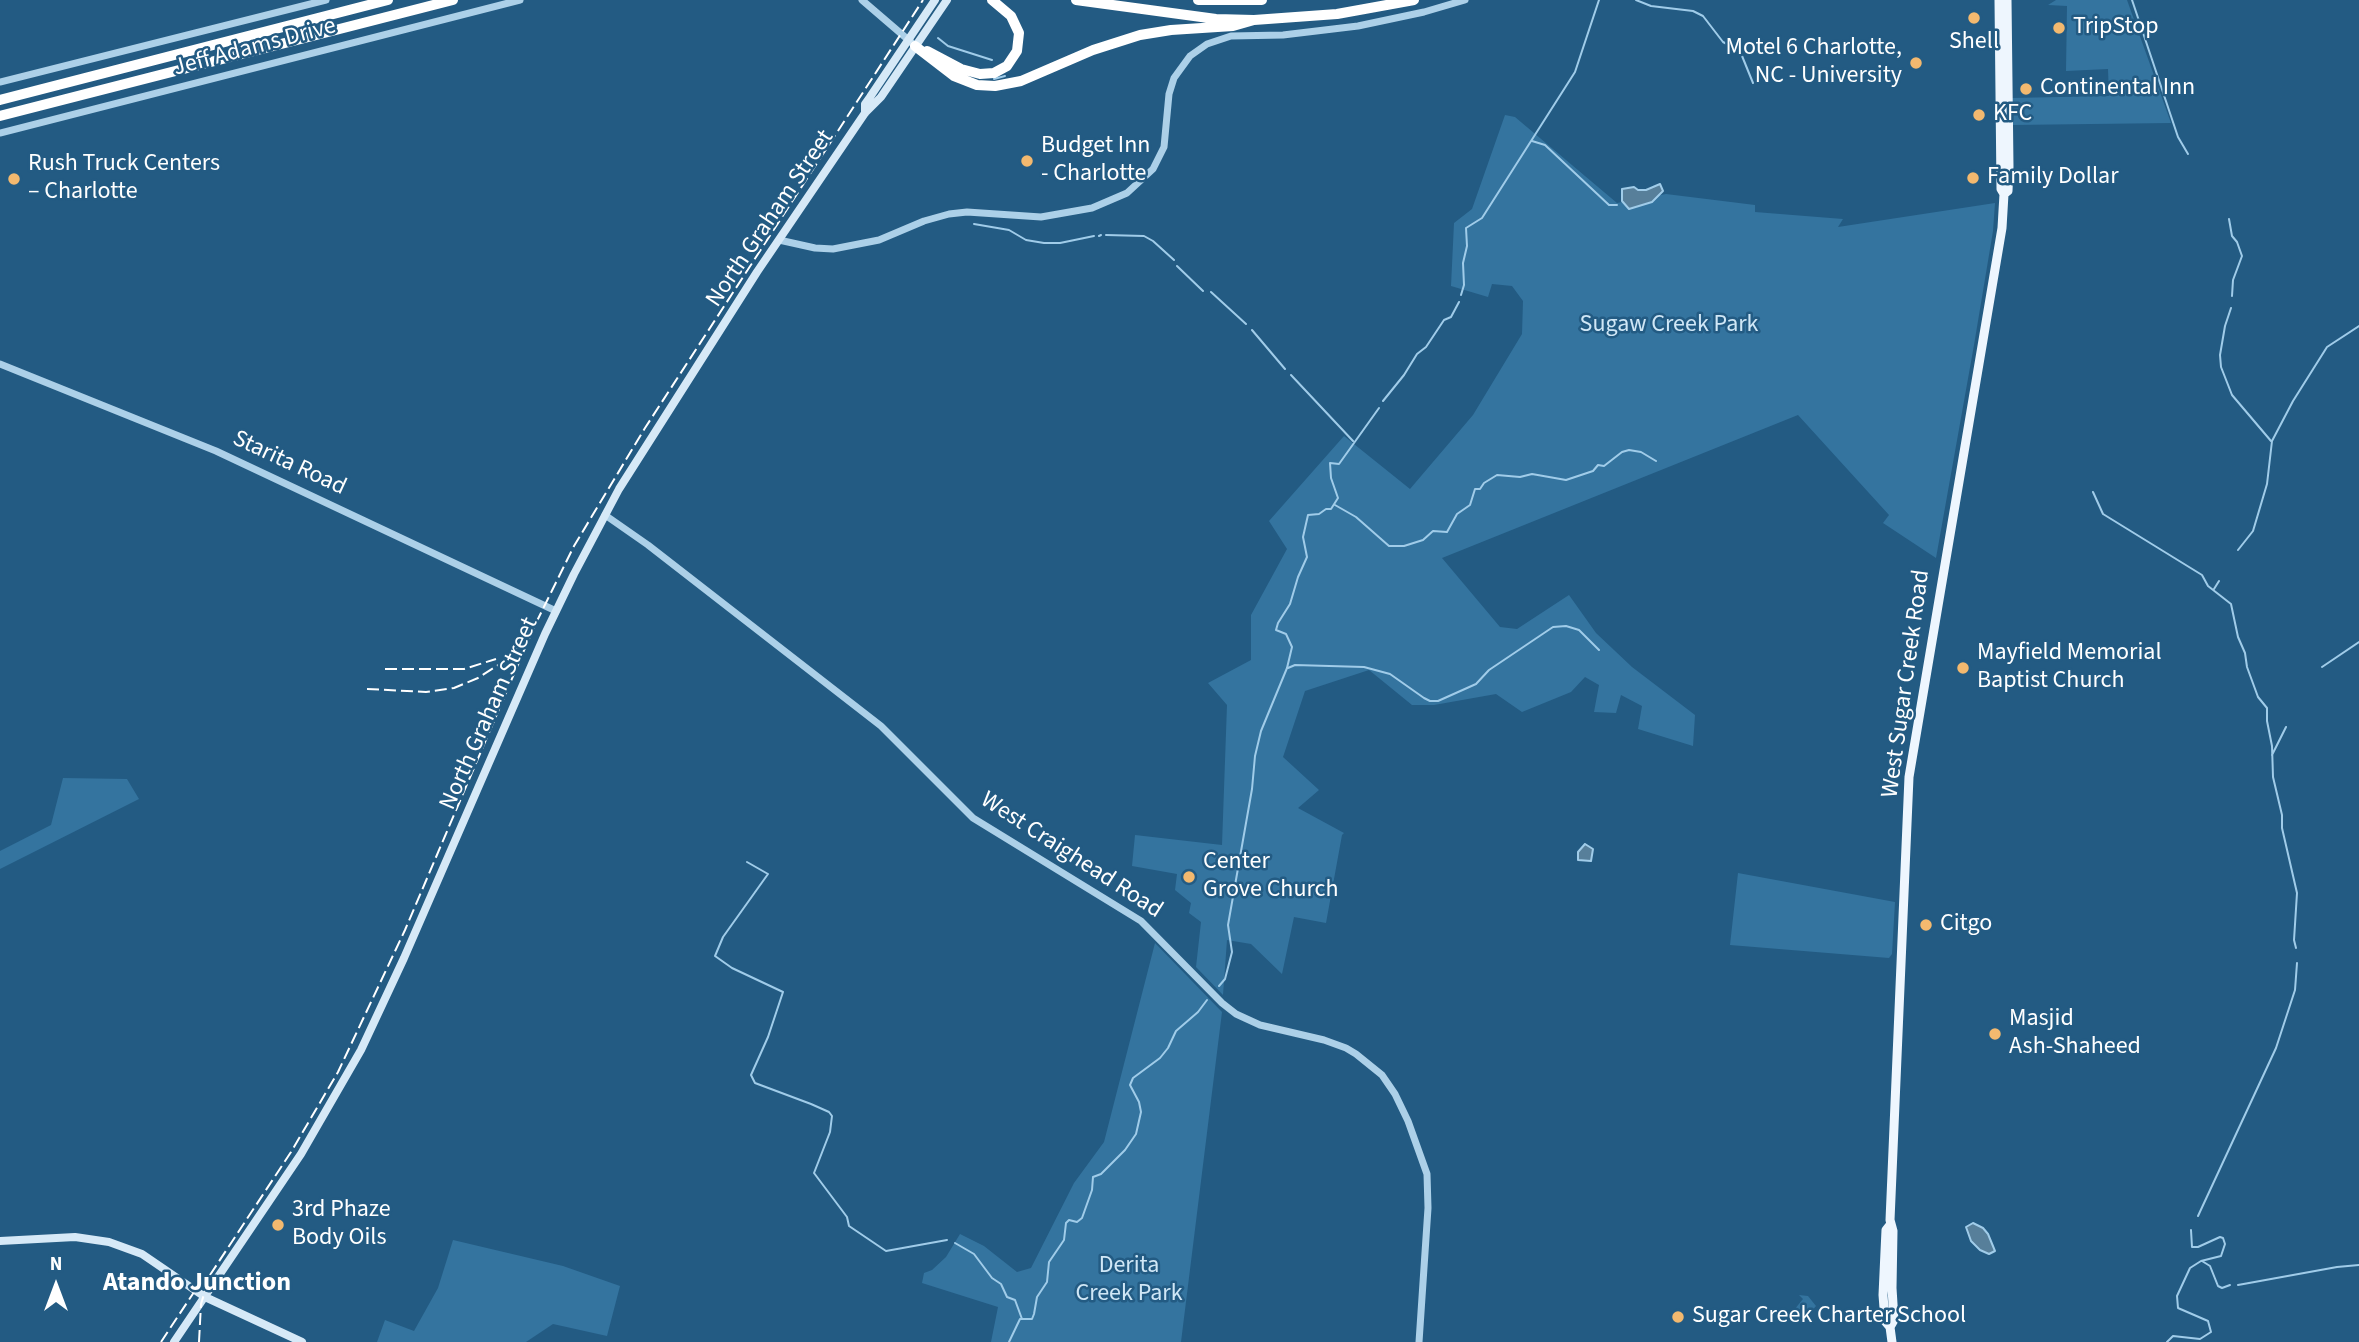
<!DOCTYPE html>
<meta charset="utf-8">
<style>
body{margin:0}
#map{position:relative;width:2359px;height:1342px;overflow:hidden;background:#235b83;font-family:"Source Sans 3",sans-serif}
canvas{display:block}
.north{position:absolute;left:21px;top:1251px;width:70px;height:70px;-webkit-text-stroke:5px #235b83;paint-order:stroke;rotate:0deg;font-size:19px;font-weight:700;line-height:28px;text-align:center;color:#fff}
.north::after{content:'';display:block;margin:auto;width:24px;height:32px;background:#fff;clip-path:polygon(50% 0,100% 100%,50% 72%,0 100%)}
</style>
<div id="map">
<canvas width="2359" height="1342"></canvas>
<div class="north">N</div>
</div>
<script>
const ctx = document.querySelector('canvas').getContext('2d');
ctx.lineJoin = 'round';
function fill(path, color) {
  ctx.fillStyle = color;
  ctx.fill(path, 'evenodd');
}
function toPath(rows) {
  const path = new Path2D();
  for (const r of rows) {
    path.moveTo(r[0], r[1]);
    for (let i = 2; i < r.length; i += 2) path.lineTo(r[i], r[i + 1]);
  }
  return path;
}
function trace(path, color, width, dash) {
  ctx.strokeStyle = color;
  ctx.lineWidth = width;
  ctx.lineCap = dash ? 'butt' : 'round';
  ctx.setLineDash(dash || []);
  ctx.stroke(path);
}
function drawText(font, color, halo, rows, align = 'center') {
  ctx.font = font + ' "Source Sans 3",sans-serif';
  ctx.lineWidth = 5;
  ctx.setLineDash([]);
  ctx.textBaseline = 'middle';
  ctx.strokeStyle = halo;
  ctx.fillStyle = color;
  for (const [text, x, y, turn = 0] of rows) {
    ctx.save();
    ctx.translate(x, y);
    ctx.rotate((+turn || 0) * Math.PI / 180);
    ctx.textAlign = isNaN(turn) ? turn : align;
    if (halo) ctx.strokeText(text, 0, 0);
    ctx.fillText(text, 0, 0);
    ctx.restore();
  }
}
fill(toPath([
 [2056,0,2127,0,2171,123,2012,125,2011,98,2109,96,2108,69,2066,71,2067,6,2048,5],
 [1505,115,1515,117,1617,203,1666,194,1755,205,1755,212,1843,219,1838,227,1995,203,1993,231,1974,345,1936,558,1883,523,1889,515,1798,415,1442,558,1500,627,1517,629,1569,595,1596,633,1632,667,1695,715,1693,746,1638,729,1642,706,1621,695,1616,713,1594,712,1599,685,1585,677,1571,692,1522,712,1496,694,1434,705,1412,705,1369,670,1305,691,1283,757,1319,790,1298,808,1344,833,1342,835,1326,923,1294,917,1282,974,1251,944,1227,940,1223,995,1196,967,1201,922,1189,913,1191,903,1175,890,1177,874,1132,866,1135,835,1222,845,1227,705,1208,683,1251,660,1251,615,1287,549,1269,521,1344,436,1410,489,1473,415,1522,334,1523,301,1512,286,1492,284,1488,297,1451,286,1454,223,1472,209],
 [63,778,127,779,139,799,0,869,0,851,51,825],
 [1738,873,1895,902,1892,954,1889,958,1730,945],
 [1155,943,1222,1012,1181,1342,991,1342,998,1307,922,1283,924,1273,932,1270,946,1257,960,1234,984,1246,1017,1272,1031,1268,1074,1183,1104,1142],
 [453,1240,563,1266,620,1286,607,1336,553,1324,526,1342,377,1342,385,1320,414,1331,438,1288],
 [1799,1295,1808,1296,1816,1306,1805,1319,1794,1310,1803,1299]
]), '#34749f');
const water = toPath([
 [1660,184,1663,191,1652,202,1629,209,1622,201,1622,189,1634,187,1638,190,1646,190,1660,184],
 [1585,844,1593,849,1591,861,1578,860,1578,852,1585,844],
 [1973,1223,1983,1228,1988,1234,1995,1251,1989,1254,1980,1250,1971,1241,1966,1227,1973,1223]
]);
fill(water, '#577f9a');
trace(water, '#a0cce9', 2);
trace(toPath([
 [1636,0,1651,6,1693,11,1703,16,1723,42,1740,51,1753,83],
 [2132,0,2178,137,2188,154],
 [938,38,948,46,992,60],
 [994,79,1005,76],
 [1532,141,1545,145,1609,205,1617,205],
 [2229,219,2232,236,2237,242,2242,256,2233,280,2232,296],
 [974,224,1009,230,1026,240,1044,243,1060,243,1094,236],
 [1106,235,1144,236,1153,241,1174,260],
 [1099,236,1101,235],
 [1177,266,1203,291],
 [1211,292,1246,324],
 [1461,295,1464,285,1463,263,1467,246,1466,228,1482,218,1575,72,1599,0],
 [2231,308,2225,326,2220,355,2221,367,2232,395,2271,441],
 [1252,330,1285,369],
 [1291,375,1353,441],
 [1383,401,1404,375,1417,354,1426,347,1444,320,1451,317,1459,302],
 [2093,492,2103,514,2202,575,2208,586,2231,604,2238,637,2245,653,2247,667,2258,697,2267,708,2267,721,2272,746,2273,777,2282,815,2282,828,2297,893,2294,940,2296,948],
 [1335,505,1356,517,1389,546,1404,546,1423,540,1433,531,1447,532,1457,514,1470,505,1475,489,1480,489,1484,483,1497,475,1520,477,1532,474,1566,480,1593,471,1598,465,1604,466,1622,452,1629,450,1641,452,1656,461],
 [2238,550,2253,531,2267,484,2272,441,2293,401,2327,347,2359,326],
 [2214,589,2219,581],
 [2322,667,2359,642],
 [1288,668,1295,665,1364,667,1390,674,1424,698,1430,701,1438,701,1476,684,1489,670,1553,627,1566,626,1579,630,1599,650],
 [2272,755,2286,727],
 [747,862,768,874,723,937,715,956,732,968,783,992,768,1037,751,1075,755,1083,811,1104,829,1112,832,1116,830,1132,814,1173,847,1217,849,1226,886,1251,947,1240],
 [1219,986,1225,979,1232,952,1228,925,1252,789,1255,756,1261,731,1287,668,1292,647,1286,634,1276,630,1278,623,1290,604,1298,577,1307,557,1303,537,1308,515,1319,514,1326,509,1331,509,1338,498,1331,478,1330,463,1339,464,1379,408],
 [2198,1216,2276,1048,2295,990,2297,963],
 [955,1243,974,1254,992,1278,1001,1284,1007,1297,1015,1300,1022,1319],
 [2202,1261,2210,1266,2218,1286,2222,1288,2230,1285],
 [2238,1285,2337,1267,2359,1265],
 [1009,1342,1020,1319,1032,1319,1034,1314,1037,1297,1047,1282,1049,1262,1064,1240,1066,1223,1069,1220,1077,1222,1082,1218,1092,1190,1093,1177,1101,1174,1125,1150,1136,1134,1141,1112,1139,1102,1130,1085,1133,1078,1160,1058,1168,1048,1176,1031,1198,1012,1207,1000],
 [2167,1342,2173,1336,2200,1339,2211,1332,2208,1321,2178,1308,2177,1296,2190,1268,2201,1261,2221,1256,2225,1244,2223,1238,2220,1237,2198,1247,2192,1247,2191,1230]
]), '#a0cce9', 2);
trace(toPath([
 [862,0,912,43],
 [0,82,326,0],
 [0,133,520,0],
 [779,240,815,248,833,249,879,240,924,221,949,214,967,212,1041,217,1092,208,1127,193,1153,169,1164,147,1169,94,1174,78,1190,56,1207,44,1231,36,1283,35,1358,26,1424,12,1465,0],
 [0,364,216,451,556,611],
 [605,515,648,545,881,726,973,818,1141,921,1222,1003,1236,1014,1260,1025,1324,1040,1346,1048,1356,1054,1382,1075,1395,1094,1408,1121,1427,1174,1428,1208,1419,1342]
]), '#acd0e8', 7);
trace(toPath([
 [865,113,865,104,870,97,935,0],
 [0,1241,75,1237,109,1242,142,1254,205,1297,302,1342],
 [174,1342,301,1154,361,1050,404,958,545,634,574,574,619,489,757,272,865,113,881,97,947,0]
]), '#d6e9f7', 8);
trace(toPath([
 [2004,194,2008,191,2009,166,2007,0],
 [1890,1225,1886,1230,1883,1295,1885,1321,1890,1327],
 [1892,1342,1890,1327,1894,1320,1892,1288,1893,1231,1890,1220,1909,777,2002,228,2004,194,2001,189,1999,0]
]), '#eef6fe', 9);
trace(toPath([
 [1076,0,1216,19,1254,20,1337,14,1414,0],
 [1198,0,1262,0],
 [915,46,954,76,977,85,995,86,1021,81,1093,50,1140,35,1171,30,1233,26,1254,20],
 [927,51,961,69,980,74,994,73,1007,66,1017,51,1019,33,1011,16,992,0],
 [0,100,388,0],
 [0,116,453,0]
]), '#fff', 10);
trace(toPath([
 [385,669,464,669,496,659],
 [367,689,426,692,454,688,478,678,506,660,522,642],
 [161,1342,202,1280],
 [199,1342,201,1304,210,1275,291,1152,338,1072,405,930,534,627,574,546,645,428,923,0]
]), '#fff', 2, [12, 5]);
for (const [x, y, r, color] of [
 [1974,18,7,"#f3b96f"],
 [2059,28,7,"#f3b96f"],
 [1916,63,7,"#f3b96f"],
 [2026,89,7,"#f3b96f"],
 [1979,115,7,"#f3b96f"],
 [1027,161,7,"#f3b96f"],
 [1973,178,7,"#f3b96f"],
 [14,179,7,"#f3b96f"],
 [1963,668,7,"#f3b96f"],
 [1189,877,7,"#f3b96f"],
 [1926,925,7,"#f3b96f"],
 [1995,1034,7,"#f3b96f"],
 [278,1225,7,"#f3b96f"],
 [1678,1317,7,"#f3b96f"]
]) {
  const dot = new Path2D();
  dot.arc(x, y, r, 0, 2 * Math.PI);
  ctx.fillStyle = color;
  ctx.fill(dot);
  trace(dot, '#235b83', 2.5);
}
drawText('24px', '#fff', '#235b83', [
 ["TripStop",2073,28],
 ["Shell",1974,43,"center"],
 ["Motel 6 Charlotte,",1902,49,"right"],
 ["NC - University",1902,77,"right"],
 ["Continental Inn",2040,89],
 ["KFC",1993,115],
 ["Budget Inn",1041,147],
 ["- Charlotte",1041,175],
 ["Rush Truck Centers",28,165],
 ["– Charlotte",28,193],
 ["Family Dollar",1987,178],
 ["Mayfield Memorial",1977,654],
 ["Baptist Church",1977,682],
 ["Center",1203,863],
 ["Grove Church",1203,891],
 ["Citgo",1940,925],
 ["Masjid",2009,1020],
 ["Ash-Shaheed",2009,1048],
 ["3rd Phaze",292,1211],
 ["Body Oils",292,1239],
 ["Sugar Creek Charter School",1692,1317]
], 'left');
drawText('24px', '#fff', '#235b83', [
 ["Jeff Adams Drive",255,48,-15],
 ["North Graham Street",771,219,-56],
 ["Starita Road",289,464,25],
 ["West Sugar Creek Road",1907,684,-82],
 ["North Graham Street",490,714,-66],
 ["West Craighead Road",1071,856,33]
]);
drawText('24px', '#d0e7f6', '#235b83', [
 ["Sugaw Creek Park",1669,326],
 ["Derita",1129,1267],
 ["Creek Park",1129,1295]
]);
drawText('bold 26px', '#fff', '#235b83', [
 ["Atando Junction",197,1284]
]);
</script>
